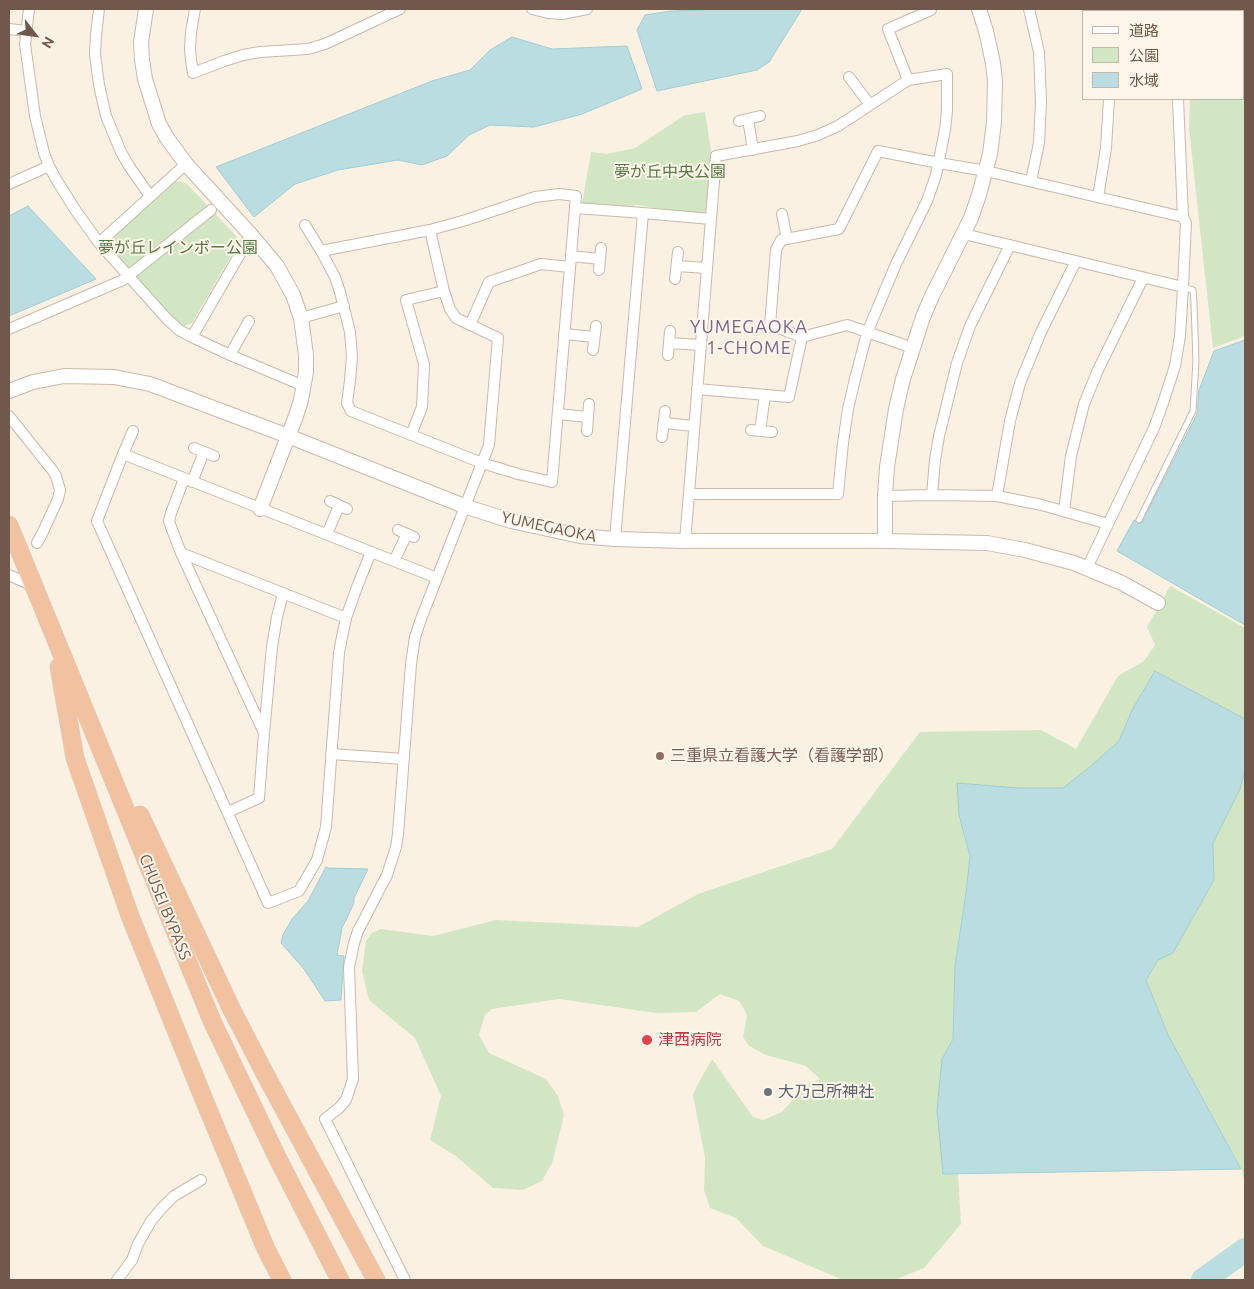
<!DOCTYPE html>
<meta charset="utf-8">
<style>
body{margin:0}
#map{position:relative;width:1254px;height:1289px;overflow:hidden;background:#faf1e3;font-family:Ubuntu,"Noto Sans JP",sans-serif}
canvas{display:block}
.frame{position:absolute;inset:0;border:10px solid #70584b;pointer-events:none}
.legend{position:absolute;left:1082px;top:10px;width:162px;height:90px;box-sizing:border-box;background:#fdf5e9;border:1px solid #c5b6aa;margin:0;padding:6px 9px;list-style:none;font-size:15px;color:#70584b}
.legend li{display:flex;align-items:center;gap:10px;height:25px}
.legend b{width:25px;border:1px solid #c5b6aa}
.north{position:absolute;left:10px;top:10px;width:50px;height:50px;-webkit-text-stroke:4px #fdf5e9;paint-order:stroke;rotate:120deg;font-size:14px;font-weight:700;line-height:20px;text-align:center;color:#70584b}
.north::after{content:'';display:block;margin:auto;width:18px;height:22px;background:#70584b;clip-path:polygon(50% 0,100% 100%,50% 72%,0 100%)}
</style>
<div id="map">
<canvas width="1254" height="1289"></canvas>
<div class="frame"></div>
<ul class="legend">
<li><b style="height:6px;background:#fff"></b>道路</li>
<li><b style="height:14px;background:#d2e6c3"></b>公園</li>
<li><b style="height:14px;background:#badde2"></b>水域</li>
</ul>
<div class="north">N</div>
</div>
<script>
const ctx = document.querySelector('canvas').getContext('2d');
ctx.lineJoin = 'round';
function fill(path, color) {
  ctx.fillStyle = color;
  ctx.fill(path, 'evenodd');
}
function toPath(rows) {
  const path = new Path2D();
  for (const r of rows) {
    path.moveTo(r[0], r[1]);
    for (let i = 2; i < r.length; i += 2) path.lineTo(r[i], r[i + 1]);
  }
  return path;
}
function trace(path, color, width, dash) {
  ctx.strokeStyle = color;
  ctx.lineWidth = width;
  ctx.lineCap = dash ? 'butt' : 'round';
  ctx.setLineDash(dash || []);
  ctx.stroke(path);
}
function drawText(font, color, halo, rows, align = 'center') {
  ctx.font = font + ' Ubuntu,"Noto Sans JP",sans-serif';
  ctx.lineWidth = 4;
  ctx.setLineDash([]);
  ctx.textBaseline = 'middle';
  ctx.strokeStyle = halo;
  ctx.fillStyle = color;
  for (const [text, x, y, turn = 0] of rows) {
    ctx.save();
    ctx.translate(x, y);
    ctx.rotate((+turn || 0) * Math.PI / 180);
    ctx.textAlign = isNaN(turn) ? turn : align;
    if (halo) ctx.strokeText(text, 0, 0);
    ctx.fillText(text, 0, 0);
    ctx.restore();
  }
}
fill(toPath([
 [1200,9,1245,9,1245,336,1213,348,1189,128,1190,99,1243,99,1243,11,1198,11],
 [705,112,711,151,706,213,660,211,651,207,636,205,626,208,582,204,591,152,607,154,635,148,685,115],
 [176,181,186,183,237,237,237,246,192,323,184,326,169,314,111,250,112,238],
 [1170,586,1245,628,1245,719,1155,671,1132,710,1119,741,1091,766,1063,788,1018,788,959,815,970,856,966,893,955,966,953,1039,942,1059,944,1174,958,1174,961,1224,924,1268,894,1280,843,1280,763,1246,736,1218,710,1208,704,1190,705,1158,693,1095,697,1086,712,1059,753,1117,763,1120,782,1112,802,1089,820,1079,806,1066,766,1055,749,1046,743,1037,747,1016,744,1009,739,1001,720,994,696,1012,656,1013,559,999,492,1009,485,1015,479,1035,489,1053,546,1079,558,1096,564,1115,552,1163,542,1181,523,1190,493,1188,456,1156,430,1140,441,1096,415,1038,369,1000,362,971,366,941,372,933,381,929,433,936,496,920,638,927,698,894,832,849,920,732,1041,730,1076,749,1118,676,1144,661,1155,645,1147,627],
 [1245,771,1245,1183,1241,1168,1168,1035,1146,980,1158,959,1173,953,1214,880,1213,843,1240,789]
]), '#d2e6c3');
const water = toPath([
 [706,9,802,9,769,62,757,70,657,91,637,30,645,15,671,11,704,10,706,9],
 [512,37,552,49,627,46,642,89,582,114,534,127,490,125,469,135,447,156,422,165,398,160,338,170,295,184,254,217,216,167,432,81,470,70,490,50,512,37],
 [28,206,96,279,9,316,9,216,28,206],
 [1245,340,1245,625,1117,551,1134,520,1141,524,1197,414,1199,390,1214,351,1245,340],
 [1155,671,1245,719,1245,771,1240,789,1213,843,1214,880,1173,953,1158,960,1146,980,1168,1035,1241,1169,943,1174,937,1110,942,1059,953,1039,955,966,966,893,970,856,959,815,957,783,1018,788,1063,788,1091,766,1119,741,1132,710,1155,671],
 [326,867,328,868,368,869,354,898,354,903,342,928,337,955,344,956,341,1000,325,1001,304,969,281,943,283,935,292,919,308,901,326,867]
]);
fill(water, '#badde2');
trace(water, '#a1ccd3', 1);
trace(toPath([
 [1203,1280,1245,1250]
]), '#badde2', 24);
const service = toPath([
 [1139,520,1193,411,1196,361,1194,304,1193,290,1183,287]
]);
const minor = toPath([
 [29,9,25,44,35,116,44,153,49,166,56,179,76,211,99,243,167,319,179,330,192,337,230,355,304,386],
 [99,9,96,35,95,54,99,85,106,116,121,152,129,166,150,196],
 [195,9,191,32,190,49,191,60,193,73,224,61,243,55,260,52,308,49,325,44,400,9],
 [532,9,548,13,562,14,587,9],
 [1029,9,1039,52,1041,102,1039,143,1031,181],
 [1099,9,1099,11],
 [1169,9,1169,11],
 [9,29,26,31],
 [849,77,870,105],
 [908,80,888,29,931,10,930,9],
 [748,119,753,150],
 [739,121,760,116],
 [9,184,49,166],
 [559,194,576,196,552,482,518,474,482,463,351,411,347,403,350,381,352,357,350,332,340,292,335,277,321,251,430,230,466,220,535,197,559,194],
 [1098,197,1106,148,1109,99],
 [576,208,643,213,711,219],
 [782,214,787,239],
 [1183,217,1186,223,1183,287],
 [305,225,321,251],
 [964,234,1183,287,1180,336,1175,366,1163,403,1154,428,1087,568],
 [99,243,186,164],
 [571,256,600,259],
 [677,266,707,268],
 [599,270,601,248],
 [675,279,678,252],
 [301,318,344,306],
 [470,325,489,282,541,264,570,267],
 [9,329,123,280,211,210],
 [564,334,594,337],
 [192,337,251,235],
 [802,337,770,325,776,250,781,240,839,229,878,151,939,163,986,171,1183,217,1178,99],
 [669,343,701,345],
 [593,350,596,326],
 [230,355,249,321],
 [668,355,670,331],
 [697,389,789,397,802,337,847,325,913,348],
 [558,414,588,417],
 [9,416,53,471,56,476,60,490,58,499,42,534,37,543],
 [664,423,694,426],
 [751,430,772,432],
 [587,431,589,404],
 [760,431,765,395],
 [411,435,422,407,424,364,406,300,444,291],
 [662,437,665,411],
 [194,448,214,456],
 [123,454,133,431],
 [184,479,171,513,169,521,171,527,181,553,264,733,272,647,277,617,283,594],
 [192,482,204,452],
 [932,495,935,460,939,436,957,363,970,326,1010,245],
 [885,496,932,495,997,496,1042,505,1108,524],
 [997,496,1010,421,1020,383,1041,332,1076,261],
 [330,501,347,509],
 [1064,511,1071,456,1084,404,1098,370,1143,278],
 [398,530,414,537],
 [327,534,339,506],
 [615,539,643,213],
 [685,541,689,494,716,156,798,141,818,135,838,126,908,80,947,74,947,111,945,130,936,175,927,201,896,264,867,333,855,379,848,409,843,443,838,494,689,494],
 [371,552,357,587,346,618,342,637,339,653,326,827,317,860,299,891,268,903,97,521,123,454,437,578],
 [181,553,346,618],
 [394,561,407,534],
 [9,575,33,586],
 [331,754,404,759],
 [228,812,259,798,264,733],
 [117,1280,132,1260,138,1244,151,1221,161,1209,174,1196,201,1180],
 [405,1280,325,1119,339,1108,346,1100,353,1079,349,967,354,943,358,931,387,875,396,847,398,834,411,664,415,637,421,619,489,445,498,338,456,318,450,309,444,291,430,230]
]);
const tertiary = toPath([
 [146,9,141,42,142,60,145,79,159,124,167,138,186,164,251,235,277,266,293,295,301,318,306,355,306,372,301,400,296,416,260,509],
 [9,391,33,382,64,376,114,377,150,384,288,436,464,506,511,521,580,536,615,539,685,541,885,541,987,543,1025,550,1074,563,1122,583,1158,603],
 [885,541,885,496,887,467,896,409,903,379,923,317,932,296,971,218,979,195,990,154,994,122,995,81,993,63,986,31,979,9]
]);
const trunk = toPath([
 [9,525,212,1021,278,1159,340,1280],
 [59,667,75,758,130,916,205,1102,266,1249,282,1280],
 [140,815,231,1008,264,1072,376,1280]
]);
trace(service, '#cab8ab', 7);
trace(minor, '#cab8ab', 12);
trace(tertiary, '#cab8ab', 16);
trace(trunk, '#d7d0cd', 19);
trace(service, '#fff', 5);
trace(minor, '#fff', 10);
trace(tertiary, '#fff', 14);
trace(trunk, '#f2c2a0', 18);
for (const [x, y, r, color] of [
 [660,756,5,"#8d6e63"],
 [647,1040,6,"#e0444e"],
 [768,1092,5,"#6b7280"]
]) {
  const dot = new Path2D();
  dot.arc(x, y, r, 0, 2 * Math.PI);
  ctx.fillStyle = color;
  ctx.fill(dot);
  trace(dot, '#fdf5e9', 2);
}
drawText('16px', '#577a47', '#fdf5e9', [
 ["夢が丘中央公園",670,172],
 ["夢が丘レインボー公園",178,248]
]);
drawText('16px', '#70584b', '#fdf5e9', [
 ["YUMEGAOKA",549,527,12],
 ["CHUSEI BYPASS",165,907,68]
]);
drawText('16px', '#785e54', '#fdf5e9', [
 ["三重県立看護大学（看護学部）",670,756]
], 'left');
drawText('16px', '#be3a42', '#fdf5e9', [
 ["津西病院",658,1040]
], 'left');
drawText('16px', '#5b616d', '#fdf5e9', [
 ["大乃己所神社",778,1092]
], 'left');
ctx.letterSpacing = '1px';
drawText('18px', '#7d638c', '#fdf5e9', [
 ["YUMEGAOKA",749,327],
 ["1-CHOME",749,348]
]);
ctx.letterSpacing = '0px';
</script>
